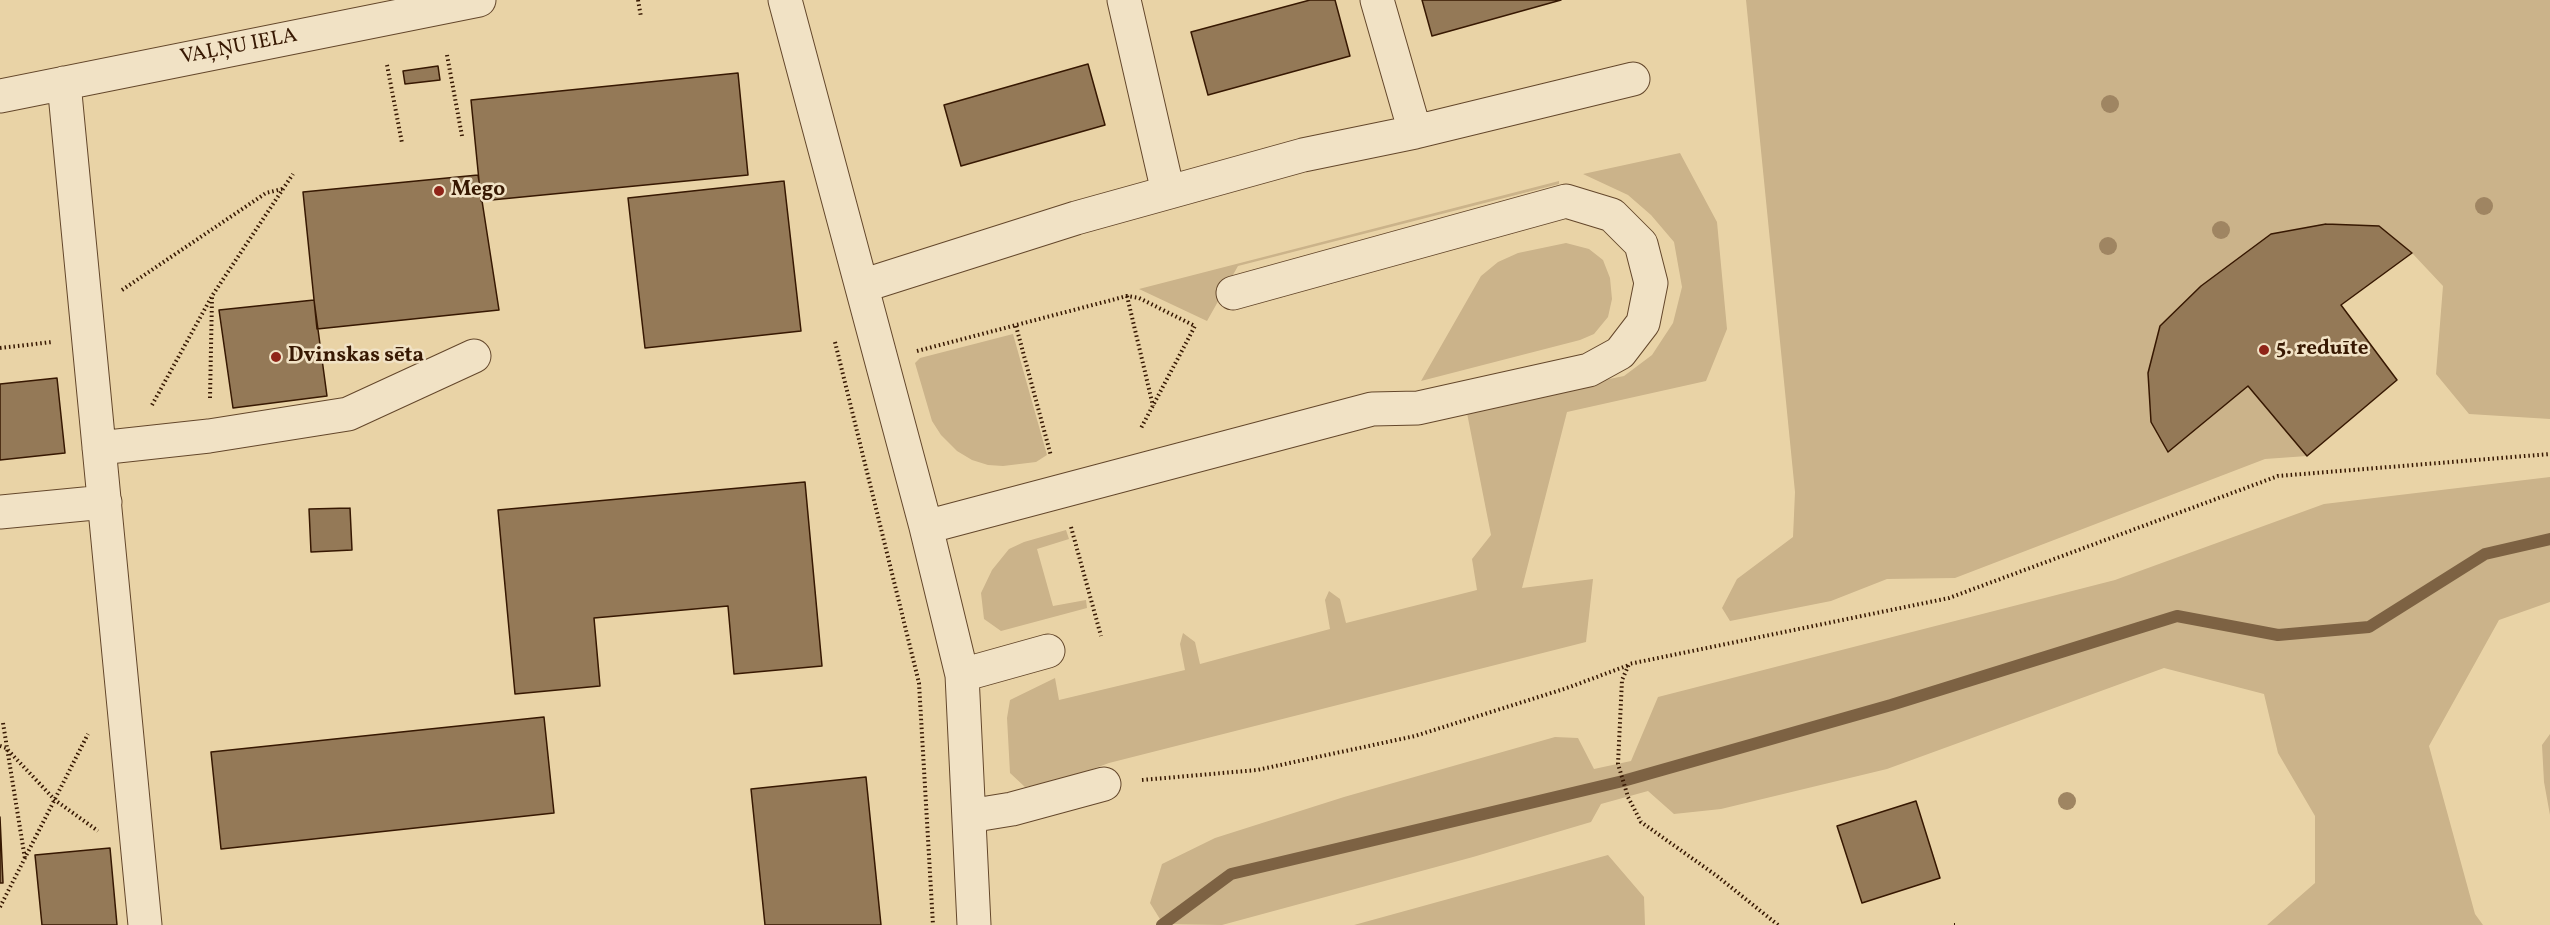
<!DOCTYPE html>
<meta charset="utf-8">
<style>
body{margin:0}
canvas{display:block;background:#e9d3a6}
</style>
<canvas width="2550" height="925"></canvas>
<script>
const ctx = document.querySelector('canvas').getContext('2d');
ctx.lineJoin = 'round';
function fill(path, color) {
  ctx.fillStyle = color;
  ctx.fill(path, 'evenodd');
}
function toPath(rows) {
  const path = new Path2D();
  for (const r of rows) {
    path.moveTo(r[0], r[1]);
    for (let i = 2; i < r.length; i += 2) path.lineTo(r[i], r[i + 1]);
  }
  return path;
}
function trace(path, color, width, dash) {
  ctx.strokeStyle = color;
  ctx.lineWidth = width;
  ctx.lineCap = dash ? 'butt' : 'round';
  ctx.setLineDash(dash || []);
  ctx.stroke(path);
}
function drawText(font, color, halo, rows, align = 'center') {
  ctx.font = font + ' Vollkorn,serif';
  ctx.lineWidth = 5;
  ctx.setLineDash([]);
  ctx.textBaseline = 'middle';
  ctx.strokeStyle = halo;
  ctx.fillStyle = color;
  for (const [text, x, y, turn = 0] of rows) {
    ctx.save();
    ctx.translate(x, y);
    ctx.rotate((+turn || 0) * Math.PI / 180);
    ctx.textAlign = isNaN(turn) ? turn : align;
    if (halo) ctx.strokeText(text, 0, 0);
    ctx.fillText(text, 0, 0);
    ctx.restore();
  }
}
fill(toPath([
 [1746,0,2550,0,2550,419,2469,414,2436,374,2443,286,2412,253,2379,226,2326,224,2271,234,2201,286,2160,326,2151,422,2168,451,2248,386,2307,456,2265,459,1955,578,1887,579,1831,601,1730,621,1722,608,1737,579,1793,537,1795,492],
 [1680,153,1717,222,1727,329,1706,381,1567,412,1522,588,1593,579,1586,642,1109,763,1063,780,1025,787,1010,773,1007,718,1010,700,1055,678,1059,700,1185,670,1180,644,1183,633,1195,642,1200,664,1330,629,1325,600,1329,591,1340,599,1346,623,1477,590,1472,559,1491,535,1466,408,1624,376,1652,355,1673,323,1682,287,1674,242,1651,215,1628,195,1583,174],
 [1559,181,1559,184,1238,266,1207,321,1139,289],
 [1566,243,1589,249,1603,260,1610,278,1612,299,1608,317,1594,334,1580,340,1421,381,1481,276,1498,262,1518,253],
 [1013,334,1047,455,1036,462,1003,466,988,465,972,460,957,451,941,435,932,421,915,363,920,358],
 [2550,477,2550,602,2499,620,2429,746,2475,914,2483,925,2267,925,2315,883,2315,816,2278,753,2264,694,2164,668,1887,769,1721,809,1674,814,1648,791,1601,804,1591,822,1473,857,1222,925,1163,924,1150,903,1162,864,1215,838,1344,797,1555,737,1578,738,1594,769,1631,761,1658,697,2115,580,2324,504],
 [1066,530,1069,539,1037,549,1053,606,1086,600,1087,608,1001,631,984,619,981,593,992,570,1009,549,1024,542],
 [2550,734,2550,815,2544,782,2542,745],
 [1608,855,1644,897,1645,925,1354,925]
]), '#cbb38a');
trace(toPath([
 [1162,925,1231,874,1623,781,1891,705,2177,616,2278,635,2369,627,2485,554,2550,539]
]), '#7d6243', 12);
const building = toPath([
 [1310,0,1335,0,1350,56,1208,95,1191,32,1310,0],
 [1422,0,1561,0,1432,36,1422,0],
 [1088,64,1105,125,961,166,944,105,1088,64],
 [438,66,440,80,405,84,403,71,438,66],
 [738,73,748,175,481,201,471,100,738,73],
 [478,175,499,310,317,329,303,192,478,175],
 [784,181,801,331,645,348,628,198,784,181],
 [2326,224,2379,226,2412,253,2341,305,2397,380,2307,456,2248,386,2168,452,2151,422,2148,373,2160,326,2201,286,2271,234,2326,224],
 [314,300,327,396,233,408,219,310,314,300],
 [57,378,65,453,0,460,0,384,57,378],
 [805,482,822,666,734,674,728,606,594,618,600,686,515,694,498,510,805,482],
 [350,508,352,550,311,552,309,509,350,508],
 [544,717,554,813,221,849,211,752,544,717],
 [866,777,881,925,765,925,751,789,866,777],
 [1916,801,1940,878,1862,903,1837,826,1916,801],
 [0,817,3,883,0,883,0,817],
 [110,848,117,925,42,925,35,855,110,848]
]);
fill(building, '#947957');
trace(building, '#371802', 1.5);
const minor = toPath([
 [785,0,926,527,962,675,974,925],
 [1124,0,1168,192],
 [1377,0,1415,132],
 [64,83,145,925],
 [0,96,479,0],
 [862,286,1076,218,1303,155,1415,132,1633,79],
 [99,448,209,436,348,414,474,356],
 [0,512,105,502],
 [926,527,1372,409,1418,408,1589,370,1620,353,1643,323,1651,283,1641,244,1612,215,1566,201,1233,293],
 [962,675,1048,651],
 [969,816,1012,809,1104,784]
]);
trace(minor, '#64472b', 35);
trace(toPath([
 [638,0,641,17],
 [447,55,462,136],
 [387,65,402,143],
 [122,290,266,193,282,189],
 [1127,296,1153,406],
 [1016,326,1051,456],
 [835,342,919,683,933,925],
 [0,348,52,342],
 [917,351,1127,296,1139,298,1195,326,1140,430],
 [210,398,212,297],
 [152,405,212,296,293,174],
 [1071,527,1101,636],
 [3,723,25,859],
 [0,746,6,748,55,800,98,831],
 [1142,780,1257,770,1415,736,1567,688,1629,665],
 [0,907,88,734],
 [1778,925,1717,876,1641,822,1628,797,1618,764,1622,680,1629,664,1949,598,2278,476,2550,454],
 [1954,925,1955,925]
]), '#371802', 4, [1.5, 3]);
trace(minor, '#f1e2c5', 33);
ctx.fillStyle = '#9f8562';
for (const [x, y] of [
 [2110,104],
 [2484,206],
 [2221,230],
 [2108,246],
 [2067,801]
]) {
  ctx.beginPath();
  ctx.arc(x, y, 9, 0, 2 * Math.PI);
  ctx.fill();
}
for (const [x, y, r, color] of [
 [439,191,6,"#8f2418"],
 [2264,350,6,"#8f2418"],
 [276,357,6,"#8f2418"]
]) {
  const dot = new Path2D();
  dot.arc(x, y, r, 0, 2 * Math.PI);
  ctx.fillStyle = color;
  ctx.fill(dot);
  trace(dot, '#f1e2c5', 2);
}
drawText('21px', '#371802', '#f1e2c5', [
 ["VAĻŅU IELA",239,48,-11]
]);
drawText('bold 21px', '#371802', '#f1e2c5', [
 ["Mego",451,191],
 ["5. reduīte",2276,350],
 ["Dvinskas sēta",288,357]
], 'left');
</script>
